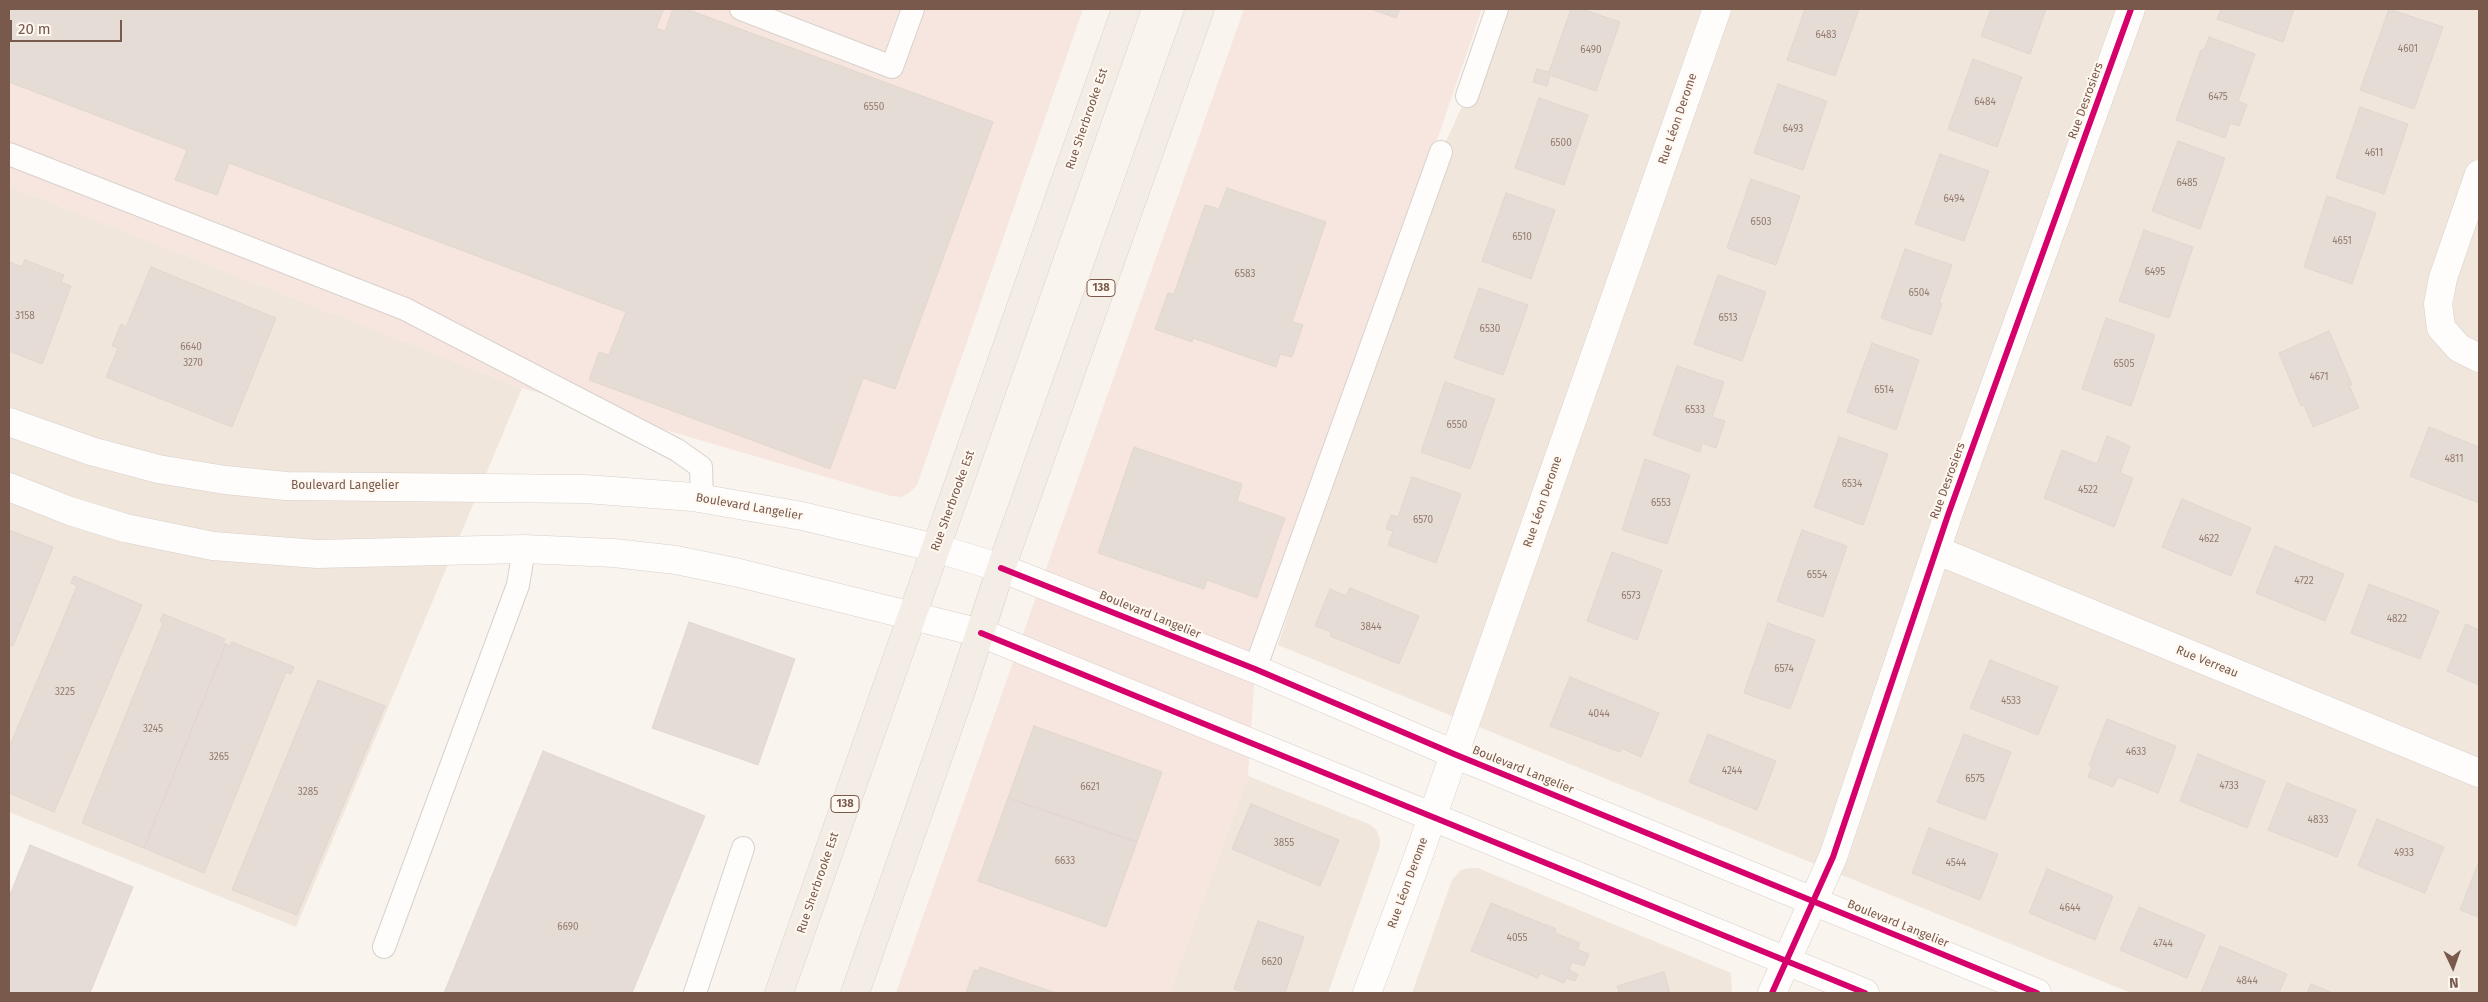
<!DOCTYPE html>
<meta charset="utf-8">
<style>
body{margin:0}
#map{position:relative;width:2488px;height:1002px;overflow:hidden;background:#f9f4ee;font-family:"Fira Sans",sans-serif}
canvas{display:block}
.frame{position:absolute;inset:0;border:10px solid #78594c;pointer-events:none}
.north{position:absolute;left:2428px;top:942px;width:50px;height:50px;-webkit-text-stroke:4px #fff8f0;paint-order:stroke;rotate:177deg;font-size:14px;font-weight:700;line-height:20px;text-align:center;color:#78594c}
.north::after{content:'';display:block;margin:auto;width:18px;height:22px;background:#78594c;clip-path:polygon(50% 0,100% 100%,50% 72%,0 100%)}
.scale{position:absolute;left:10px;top:20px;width:112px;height:22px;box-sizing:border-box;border:2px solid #78594c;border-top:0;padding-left:6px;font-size:15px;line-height:18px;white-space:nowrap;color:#78594c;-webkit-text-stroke:4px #fff8f0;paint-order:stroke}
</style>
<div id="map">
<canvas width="2488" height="1002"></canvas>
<div class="frame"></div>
<div class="north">N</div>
<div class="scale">20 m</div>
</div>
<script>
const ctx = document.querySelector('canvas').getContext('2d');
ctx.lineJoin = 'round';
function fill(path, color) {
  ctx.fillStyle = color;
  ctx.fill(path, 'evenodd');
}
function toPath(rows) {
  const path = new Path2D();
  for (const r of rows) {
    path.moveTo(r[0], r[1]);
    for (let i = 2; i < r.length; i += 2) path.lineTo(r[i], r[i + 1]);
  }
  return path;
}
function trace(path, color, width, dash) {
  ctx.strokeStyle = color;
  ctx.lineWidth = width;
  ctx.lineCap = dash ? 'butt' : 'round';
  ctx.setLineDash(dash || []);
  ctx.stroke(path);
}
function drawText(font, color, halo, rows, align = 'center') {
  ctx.font = font + ' "Fira Sans",sans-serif';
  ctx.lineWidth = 4;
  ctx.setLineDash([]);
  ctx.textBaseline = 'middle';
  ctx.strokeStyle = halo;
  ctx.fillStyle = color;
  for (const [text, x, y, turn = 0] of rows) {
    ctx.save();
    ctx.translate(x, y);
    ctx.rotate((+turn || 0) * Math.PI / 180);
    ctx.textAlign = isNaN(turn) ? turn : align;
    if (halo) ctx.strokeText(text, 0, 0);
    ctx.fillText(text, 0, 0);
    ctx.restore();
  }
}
fill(toPath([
 [1498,9,2479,9,2479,993,2131,993,1278,645,1441,152,1467,96],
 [9,186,522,388,296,927,9,812],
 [1248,776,1371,825,1377,831,1380,840,1379,849,1328,993,1169,993],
 [1469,868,1478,868,1731,973,1732,993,1412,993,1452,880,1461,870]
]), '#f1e6dc');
fill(toPath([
 [9,9,1083,9,917,485,909,493,901,497,891,496,522,388,9,186],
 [1244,9,1482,9,1255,669,1248,776,1169,993,896,993]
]), '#f6e6df');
const building = toPath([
 [9,9,664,9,656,28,665,31,673,9,686,9,993,122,895,389,863,378,830,469,589,380,599,352,609,355,626,312,229,163,217,195,175,180,187,150,9,82,9,9],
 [1371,9,1400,9,1396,18,1371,9],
 [1571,9,1582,9,1620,22,1596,91,1550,75,1547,86,1533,82,1537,69,1549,72,1571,9],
 [1805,9,1859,9,1835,76,1787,60,1805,9],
 [1991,9,2046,9,2030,54,1981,36,1991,9],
 [2221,9,2294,9,2283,42,2217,19,2221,9],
 [2389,9,2443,27,2414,109,2360,90,2389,9],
 [2209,37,2255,54,2238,101,2247,105,2239,126,2230,123,2225,138,2176,120,2201,50,2204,50,2209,37],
 [1973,59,2022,77,1997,147,1948,129,1973,59],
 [1778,84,1827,101,1803,170,1754,153,1778,84],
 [1539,98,1588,115,1564,185,1515,168,1539,98],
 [2360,107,2408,124,2384,194,2336,178,2360,107],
 [2178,141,2225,158,2200,229,2152,211,2178,141],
 [1940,154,1989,171,1964,241,1915,224,1940,154],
 [1751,179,1800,196,1776,265,1727,248,1751,179],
 [1227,188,1326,222,1292,322,1303,325,1292,357,1280,354,1276,367,1193,338,1192,342,1155,329,1168,293,1174,294,1205,205,1219,209,1227,188],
 [1506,193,1555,210,1531,279,1482,261,1506,193],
 [2327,196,2376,213,2352,284,2304,267,2327,196],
 [2144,230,2193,247,2169,318,2119,301,2144,230],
 [1905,249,1952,265,1939,303,1942,304,1931,335,1881,318,1905,249],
 [25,260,64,275,61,282,71,286,42,364,9,351,9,267,10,262,22,267,25,260],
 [151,267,276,318,232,427,106,377,118,348,112,346,121,324,126,327,151,267],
 [1718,275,1766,292,1742,361,1694,344,1718,275],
 [1479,288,1528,305,1503,375,1454,358,1479,288],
 [2106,318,2155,335,2131,406,2082,389,2106,318],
 [2329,331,2352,385,2349,385,2359,408,2313,427,2304,405,2301,406,2279,353,2329,331],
 [1872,343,1919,360,1896,430,1847,412,1872,343],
 [1677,366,1724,382,1712,417,1725,421,1716,448,1702,443,1700,452,1653,435,1677,366],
 [1445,382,1495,399,1470,469,1421,452,1445,382],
 [2429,427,2479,447,2479,503,2410,476,2429,427],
 [2107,436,2130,446,2120,473,2133,478,2114,527,2044,498,2062,450,2097,464,2107,436],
 [1839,437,1888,454,1863,525,1814,507,1839,437],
 [1134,447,1242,484,1237,501,1285,518,1257,598,1207,580,1204,589,1098,553,1134,447],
 [1645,459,1690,475,1667,544,1622,530,1645,459],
 [1412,477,1461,494,1436,563,1388,545,1393,531,1386,529,1391,515,1398,517,1412,477],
 [2182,499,2251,528,2231,576,2162,547,2182,499],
 [9,530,53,547,13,646,9,644,9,530],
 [1802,530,1847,546,1823,617,1777,601,1802,530],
 [2275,546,2344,574,2325,621,2256,593,2275,546],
 [1612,552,1662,570,1637,640,1587,621,1612,552],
 [74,576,142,605,54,812,9,793,9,748,77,586,71,583,74,576],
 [2369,584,2439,611,2420,659,2351,633,2369,584],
 [1350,588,1419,616,1399,664,1330,636,1331,632,1315,626,1330,589,1346,596,1350,588],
 [163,614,225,639,223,643,226,644,144,848,82,823,163,623,160,621,163,614],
 [689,622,795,659,758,765,652,728,689,622],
 [1768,623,1815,640,1790,709,1744,693,1768,623],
 [2466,624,2479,630,2479,685,2447,671,2466,624],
 [232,642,294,667,291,674,286,672,204,873,144,848,226,644,230,646,232,642],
 [1990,660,2058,687,2038,735,1970,708,1990,660],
 [1570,677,1659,713,1641,757,1621,748,1620,752,1550,726,1570,677],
 [318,680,385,706,297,915,232,890,318,680],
 [2107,719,2176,746,2158,793,2118,777,2113,787,2088,777,2092,767,2089,765,2107,719],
 [1034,726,1162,772,1137,842,1008,798,1034,726],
 [1708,734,1776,761,1757,810,1689,782,1708,734],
 [1964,734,2011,752,1985,820,1937,802,1964,734],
 [543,751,705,816,632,993,444,993,543,751],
 [2198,754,2265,781,2247,828,2180,801,2198,754],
 [2287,783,2356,810,2337,857,2268,830,2287,783],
 [1008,798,1137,842,1106,927,978,881,1008,798],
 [1251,804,1339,840,1320,886,1232,849,1251,804],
 [2377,819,2444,847,2425,893,2358,866,2377,819],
 [1929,828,1998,854,1980,900,1912,873,1929,828],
 [30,845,133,887,90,993,9,993,9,897,30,845],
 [2479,861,2479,917,2460,910,2479,861],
 [2047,869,2113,896,2095,940,2029,913,2047,869],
 [1491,903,1556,929,1555,933,1580,943,1577,949,1589,954,1584,966,1572,962,1569,970,1578,974,1575,981,1566,978,1564,983,1540,973,1538,978,1471,951,1491,903],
 [2139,907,2205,935,2187,978,2120,950,2139,907],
 [1258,921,1304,937,1285,993,1246,993,1234,989,1258,921],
 [2220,946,2287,974,2279,993,2201,993,2220,946],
 [980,967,1056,993,966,993,974,970,979,971,980,967],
 [1664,972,1670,993,1619,993,1617,986,1664,972],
 [2311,984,2333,993,2307,993,2311,984]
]);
fill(building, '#e5dcd5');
trace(building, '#e2d7d0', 1);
const lane = toPath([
 [741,9,892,67,913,9],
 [1467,96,1497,9],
 [9,154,405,309,677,450,701,467,702,498],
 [1255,669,1441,152],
 [384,947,518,585,524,549],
 [695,993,743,848]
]);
const street = toPath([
 [2479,174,2443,278,2438,304,2441,328,2459,348,2479,358],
 [1936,550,2479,773],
 [1367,993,1417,860,1717,9],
 [1772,993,1833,857,1948,515,2131,9]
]);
const secondary = toPath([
 [9,422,91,451,158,469,225,480,286,486,585,489,693,497,802,516,936,548,1001,568,1255,669,1454,754,2037,993],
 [9,487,70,511,125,528,213,546,317,554,524,549,614,553,676,560,739,573,981,633,1865,993]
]);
const primary = toPath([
 [779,993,1126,9],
 [855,993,961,691,1001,568,1200,9]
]);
trace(lane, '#d8d1cc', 24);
trace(street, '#d8d1cc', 29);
trace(secondary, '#d8cfca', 29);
trace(primary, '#dad0cb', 29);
trace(lane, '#fefdfc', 22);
trace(street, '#fefdfc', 28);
trace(secondary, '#fefdfc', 28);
trace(primary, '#f3ede6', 28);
trace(toPath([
 [1001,568,1255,669,1454,754,2037,993],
 [981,633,1865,993],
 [1772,993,1833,857,1948,515,2131,9]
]), '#d6006c', 6);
drawText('10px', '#957c70', null, [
 ["6483",1826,35],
 ["4601",2408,49],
 ["6490",1591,50],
 ["6475",2218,97],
 ["6484",1985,102],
 ["6550",874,107],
 ["6493",1793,129],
 ["6500",1561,143],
 ["4611",2374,153],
 ["6485",2187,183],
 ["6494",1954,199],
 ["6503",1761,222],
 ["6510",1522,237],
 ["4651",2342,241],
 ["6495",2155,272],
 ["6583",1245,274],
 ["6504",1919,293],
 ["3158",25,316],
 ["6513",1728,318],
 ["6530",1490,329],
 ["6640",191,347],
 ["3270",193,363],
 ["6505",2124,364],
 ["4671",2319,377],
 ["6514",1884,390],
 ["6533",1695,410],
 ["6550",1457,425],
 ["4811",2454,459],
 ["6534",1852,484],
 ["4522",2088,490],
 ["6553",1661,503],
 ["6570",1423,520],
 ["4622",2209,539],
 ["6554",1817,575],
 ["4722",2304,581],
 ["6573",1631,596],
 ["4822",2397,619],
 ["3844",1371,627],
 ["6574",1784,669],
 ["3225",65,692],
 ["4533",2011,701],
 ["4044",1599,714],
 ["3245",153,729],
 ["4633",2136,752],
 ["3265",219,757],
 ["4244",1732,771],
 ["6575",1975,779],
 ["4733",2229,786],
 ["6621",1090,787],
 ["3285",308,792],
 ["4833",2318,820],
 ["3855",1284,843],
 ["4933",2404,853],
 ["6633",1065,861],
 ["4544",1956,863],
 ["4644",2070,908],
 ["6690",568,927],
 ["4055",1517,938],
 ["4744",2163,944],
 ["6620",1272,962],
 ["4844",2247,981]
]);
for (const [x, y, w] of [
 [1101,288,28],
 [845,804,28]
]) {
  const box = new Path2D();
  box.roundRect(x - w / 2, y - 8.5, w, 17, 4);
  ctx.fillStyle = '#fff8f0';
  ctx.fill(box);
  trace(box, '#78594c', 1);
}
drawText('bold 11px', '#78594c', null, [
 ["138",1101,288],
 ["138",845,804]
]);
drawText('12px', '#78594c', '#fff8f0', [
 ["Rue Desrosiers",2086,101,-70],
 ["Rue Sherbrooke Est",1087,119,-71],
 ["Rue Léon Derome",1678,119,-71],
 ["Rue Desrosiers",1948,481,-70],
 ["Boulevard Langelier",345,486],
 ["Rue Sherbrooke Est",953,501,-70],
 ["Rue Léon Derome",1543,502,-71],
 ["Boulevard Langelier",749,507,10],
 ["Boulevard Langelier",1150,615,22],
 ["Rue Verreau",2207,662,22],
 ["Boulevard Langelier",1523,770,22],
 ["Rue Sherbrooke Est",818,883,-71],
 ["Rue Léon Derome",1408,883,-70],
 ["Boulevard Langelier",1898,924,22]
]);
</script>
